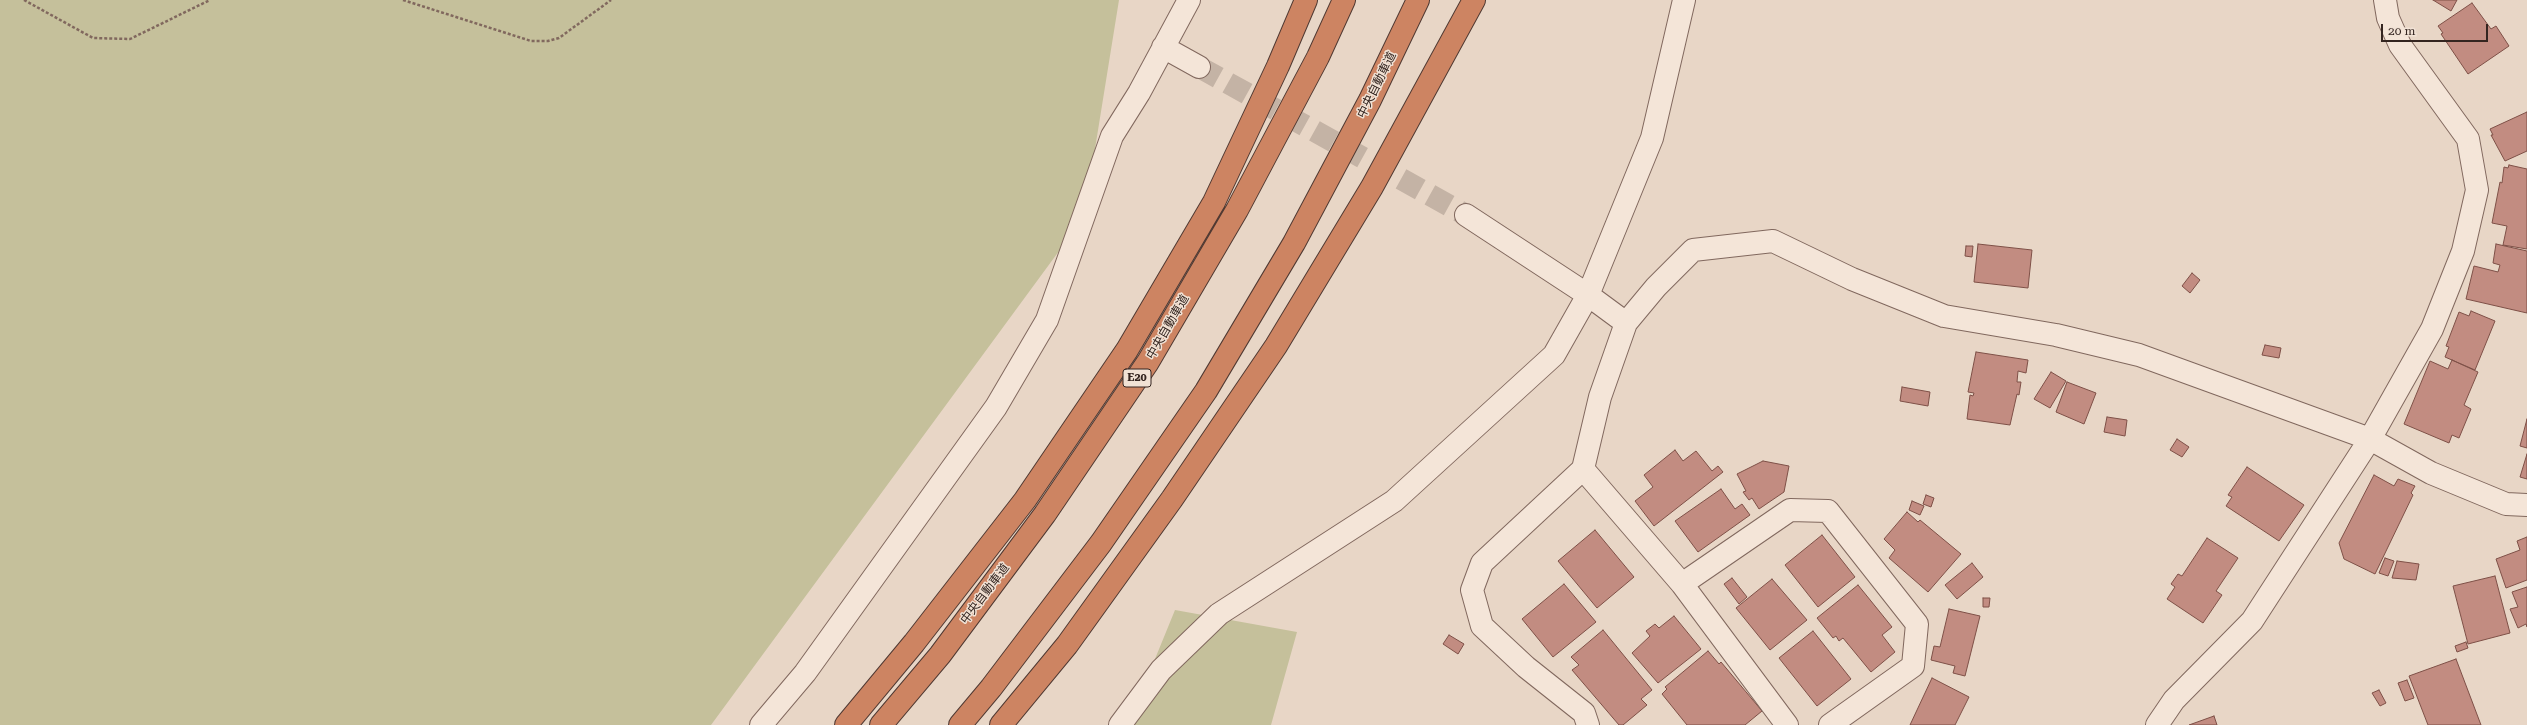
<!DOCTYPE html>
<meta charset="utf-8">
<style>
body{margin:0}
#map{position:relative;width:2527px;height:725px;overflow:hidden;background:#e8d6c6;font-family:"Roboto Serif",serif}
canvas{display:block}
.scale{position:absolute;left:2381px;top:24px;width:107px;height:18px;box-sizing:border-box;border:2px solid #342520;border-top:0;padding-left:5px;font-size:12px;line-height:14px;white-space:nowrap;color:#342520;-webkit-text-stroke:3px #f1e2d5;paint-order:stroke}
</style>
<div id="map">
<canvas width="2527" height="725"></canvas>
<div class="scale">20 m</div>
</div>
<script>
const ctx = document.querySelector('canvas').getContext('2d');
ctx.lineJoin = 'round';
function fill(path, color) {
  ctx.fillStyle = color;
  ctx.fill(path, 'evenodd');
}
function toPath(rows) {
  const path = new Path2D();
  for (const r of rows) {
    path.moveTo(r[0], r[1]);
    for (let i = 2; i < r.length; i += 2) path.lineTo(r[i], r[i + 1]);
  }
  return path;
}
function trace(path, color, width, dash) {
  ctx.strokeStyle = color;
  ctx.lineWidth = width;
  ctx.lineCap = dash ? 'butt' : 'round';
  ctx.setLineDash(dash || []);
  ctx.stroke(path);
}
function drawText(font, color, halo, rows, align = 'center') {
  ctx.font = font + ' "Roboto Serif","Noto Sans JP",serif';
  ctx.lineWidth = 3;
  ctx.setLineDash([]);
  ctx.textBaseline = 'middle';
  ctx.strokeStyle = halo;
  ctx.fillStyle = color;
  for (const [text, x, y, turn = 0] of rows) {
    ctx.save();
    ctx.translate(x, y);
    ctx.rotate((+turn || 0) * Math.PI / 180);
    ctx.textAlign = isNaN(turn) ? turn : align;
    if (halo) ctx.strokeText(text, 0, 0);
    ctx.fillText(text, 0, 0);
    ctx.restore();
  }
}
fill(toPath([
 [0,0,1119,0,1084,217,711,725,0,725],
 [1175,610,1297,632,1271,725,1128,725]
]), '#c5c09b');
const building = toPath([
 [2433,0,2457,0,2451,11,2433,0],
 [2472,3,2491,29,2496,26,2509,46,2468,74,2441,34,2443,33,2438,26,2472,3],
 [2527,112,2527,151,2505,161,2491,135,2493,135,2490,129,2527,112],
 [2509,165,2527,169,2527,249,2503,245,2507,226,2492,223,2500,182,2502,183,2504,167,2508,168,2509,165],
 [1978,244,2032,250,2028,288,1974,282,1978,244],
 [2496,244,2527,251,2527,313,2466,299,2474,266,2498,272,2500,265,2493,263,2496,244],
 [1966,246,1973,246,1972,257,1965,256,1966,246],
 [2192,273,2200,280,2190,293,2182,286,2192,273],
 [2471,311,2495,321,2475,370,2445,357,2449,347,2446,346,2459,312,2469,316,2471,311],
 [2265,345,2281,348,2279,358,2262,355,2265,345],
 [1976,352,2028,360,2026,373,2018,371,2017,382,2021,382,2019,395,2017,394,2010,425,1967,419,1970,395,1973,396,1974,393,1968,392,1976,352],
 [2452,360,2478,372,2464,405,2471,409,2459,438,2452,435,2449,443,2404,424,2430,361,2448,369,2452,360],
 [2051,372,2066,381,2050,408,2034,399,2051,372],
 [2067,382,2096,393,2084,424,2056,412,2067,382],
 [1902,387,1930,392,1928,406,1900,401,1902,387],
 [2107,417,2127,420,2125,436,2104,432,2107,417],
 [2527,419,2527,448,2520,446,2527,419],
 [2177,439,2189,447,2182,457,2170,450,2177,439],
 [1675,450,1683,461,1696,451,1712,471,1718,466,1723,472,1654,526,1635,501,1653,487,1644,475,1675,450],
 [2527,454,2527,479,2520,477,2527,454],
 [1763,461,1789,466,1784,492,1759,509,1752,498,1749,500,1743,492,1746,491,1737,474,1763,461],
 [2247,467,2304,505,2279,541,2226,506,2232,497,2228,495,2247,467],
 [2374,475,2394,486,2398,479,2415,486,2411,493,2413,495,2375,574,2344,559,2339,543,2374,475],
 [1721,489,1735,509,1742,504,1750,515,1698,552,1675,521,1721,489],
 [1926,495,1934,498,1931,507,1923,504,1926,495],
 [1912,501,1924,506,1920,515,1909,510,1912,501],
 [1907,512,1918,522,1920,520,1961,554,1928,592,1889,558,1895,550,1884,539,1907,512],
 [1595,530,1634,577,1597,608,1558,561,1595,530],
 [1822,535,1855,577,1818,607,1785,565,1822,535],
 [2527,537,2527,580,2506,588,2496,559,2520,550,2517,541,2527,537],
 [2207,538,2238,558,2216,591,2222,595,2203,623,2167,599,2175,587,2171,584,2178,574,2182,576,2207,538],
 [2385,558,2394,561,2388,576,2379,573,2385,558],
 [2397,561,2419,564,2416,580,2392,578,2397,561],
 [1972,563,1983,577,1957,599,1945,585,1972,563],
 [2495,576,2510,633,2468,644,2453,586,2495,576],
 [1732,578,1747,597,1739,604,1724,584,1732,578],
 [1772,579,1807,620,1770,650,1736,608,1772,579],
 [1564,584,1596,622,1553,657,1522,619,1564,584],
 [1858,585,1892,627,1882,635,1895,652,1871,672,1843,638,1839,641,1836,636,1833,638,1817,618,1858,585],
 [2527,587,2527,627,2526,624,2518,628,2510,609,2518,607,2512,592,2527,587],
 [1983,598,1990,598,1989,607,1983,607,1983,598],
 [1949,609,1980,616,1965,676,1953,673,1955,666,1931,660,1934,646,1940,647,1949,609],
 [1674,616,1701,649,1658,683,1632,653,1650,636,1646,631,1655,624,1659,628,1674,616],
 [1603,630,1652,690,1641,699,1647,705,1623,725,1619,725,1572,670,1579,665,1571,657,1603,630],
 [1813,631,1851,679,1817,706,1779,658,1813,631],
 [1449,635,1464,644,1458,654,1443,644,1449,635],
 [2466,642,2468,648,2457,652,2455,646,2466,642],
 [1708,651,1719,664,1721,662,1762,711,1745,725,1687,725,1662,694,1667,689,1665,687,1708,651],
 [2456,659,2481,725,2428,725,2409,676,2456,659],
 [1932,678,1969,697,1955,725,1910,725,1932,678],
 [2407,680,2414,698,2405,701,2398,683,2407,680],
 [2379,690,2386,703,2380,706,2372,693,2379,690],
 [2214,716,2217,725,2189,725,2214,716]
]);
fill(building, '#c28c81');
trace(building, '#7e5047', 1);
trace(toPath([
 [1199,67,1466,215]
]), '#c4b3a5', 22, [22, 11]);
const minor = toPath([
 [1163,47,1199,67],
 [1466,215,1588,295,1626,323],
 [1583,469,1682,584,1787,725],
 [1682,584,1790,510,1828,511,1917,624,1913,666,1830,725],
 [761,725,805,673,996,407,1047,320,1112,136,1139,93,1189,0],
 [1120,725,1161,670,1219,614,1394,501,1554,355,1588,295,1652,138,1684,0],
 [1588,725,1584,713,1526,667,1482,626,1472,590,1482,563,1583,469,1600,397,1626,323,1656,287,1693,250,1773,241,1852,279,1944,316,2056,335,2139,355,2370,439,2431,473,2506,504,2527,505],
 [2157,725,2174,700,2252,621,2370,439,2432,329,2463,251,2477,190,2468,139,2400,45,2388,18,2385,0]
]);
const motorway = toPath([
 [846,725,914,643,1025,500,1127,350,1214,202,1278,66,1306,0],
 [881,725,940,655,1045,514,1148,362,1237,210,1318,57,1344,0],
 [960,725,991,688,1101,543,1206,391,1294,243,1370,100,1418,0],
 [1001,725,1067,645,1172,499,1276,346,1372,187,1474,0]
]);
trace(minor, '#81685e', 24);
trace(motorway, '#503932', 24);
trace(toPath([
 [24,0,93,38,130,39,210,0],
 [403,0,531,41,548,41,559,38,611,0]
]), '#81685e', 2.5, [3, 2]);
trace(minor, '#f4e5d8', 22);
trace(motorway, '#cd8462', 22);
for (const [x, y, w] of [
 [1137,378,28]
]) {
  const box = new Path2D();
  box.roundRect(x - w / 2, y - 9, w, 18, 3);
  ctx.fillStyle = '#f1e2d5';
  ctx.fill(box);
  trace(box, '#342520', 1);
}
drawText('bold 11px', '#342520', null, [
 ["E20",1137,378]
]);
drawText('12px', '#342520', '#f1e2d5', [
 ["中央自動車道",1377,85,-64],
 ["中央自動車道",1168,327,-60],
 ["中央自動車道",985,594,-53]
]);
</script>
